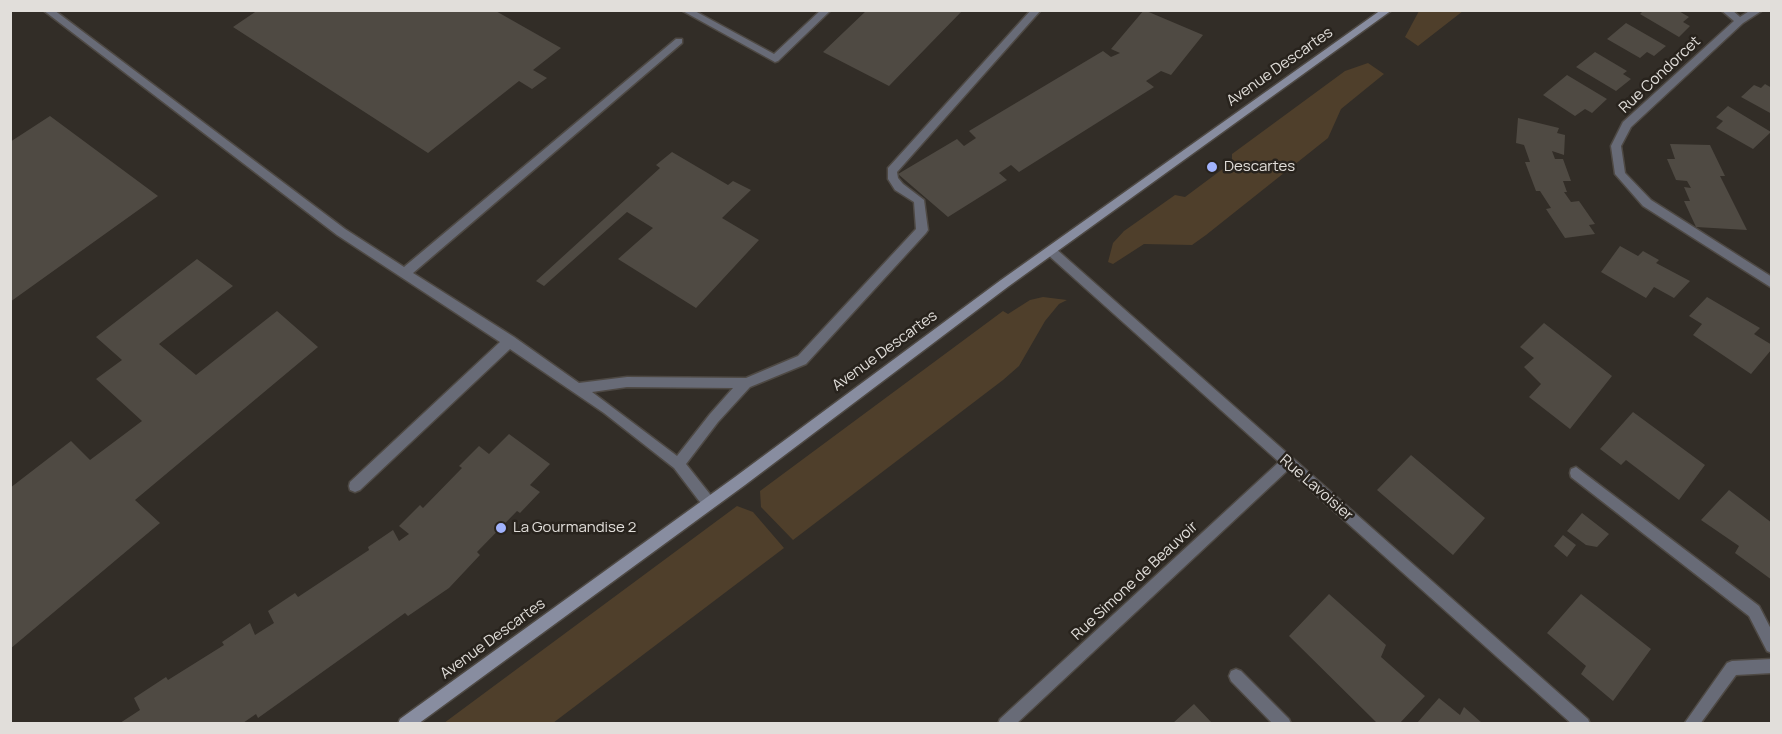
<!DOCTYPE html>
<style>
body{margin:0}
#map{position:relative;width:1782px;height:734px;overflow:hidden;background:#322d27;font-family:Manrope,sans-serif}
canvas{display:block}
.frame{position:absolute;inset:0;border:12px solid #e1deda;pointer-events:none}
</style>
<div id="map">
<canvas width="1782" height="734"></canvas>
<div class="frame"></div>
</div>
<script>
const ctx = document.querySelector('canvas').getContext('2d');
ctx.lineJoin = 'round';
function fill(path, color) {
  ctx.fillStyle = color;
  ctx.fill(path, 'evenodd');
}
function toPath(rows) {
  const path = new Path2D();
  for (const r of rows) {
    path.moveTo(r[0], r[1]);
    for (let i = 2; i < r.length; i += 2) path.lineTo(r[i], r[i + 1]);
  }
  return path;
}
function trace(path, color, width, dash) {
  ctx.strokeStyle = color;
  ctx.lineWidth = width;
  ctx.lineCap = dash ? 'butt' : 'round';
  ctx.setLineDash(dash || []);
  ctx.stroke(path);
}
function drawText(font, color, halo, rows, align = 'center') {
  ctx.font = font + ' Manrope,sans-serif';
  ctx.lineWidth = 5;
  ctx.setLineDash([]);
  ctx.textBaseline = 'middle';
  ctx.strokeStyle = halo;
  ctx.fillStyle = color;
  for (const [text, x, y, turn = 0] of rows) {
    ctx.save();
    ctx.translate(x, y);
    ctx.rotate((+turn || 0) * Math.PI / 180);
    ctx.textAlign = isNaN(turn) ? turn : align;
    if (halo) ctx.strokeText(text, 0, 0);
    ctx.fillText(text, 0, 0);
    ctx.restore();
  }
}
fill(toPath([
 [1419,11,1419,10,1463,11,1418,46,1405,37],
 [1368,63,1384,74,1341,109,1328,138,1206,235,1192,245,1144,244,1113,264,1108,262,1113,243,1124,231,1175,195,1185,197,1232,162,1232,154,1345,71],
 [1043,297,1067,300,1059,304,1045,321,1019,366,1003,380,793,540,761,507,760,491,1003,311,1008,314,1030,300],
 [737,506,753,512,784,548,553,723,444,723]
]), '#4f3f2b');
fill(toPath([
 [258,10,494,10,561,48,533,70,547,78,532,89,519,81,428,153,233,27],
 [867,10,963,10,889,86,823,52],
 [1144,10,1203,35,1171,75,1161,71,1146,81,1154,87,1019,172,1011,165,999,173,1007,180,948,217,898,174,957,139,964,146,976,138,969,131,1103,51,1111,57,1120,53,1111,49],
 [1644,10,1677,10,1689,17,1683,22,1690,26,1679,37,1640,14],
 [1626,23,1666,46,1654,56,1647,52,1640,58,1607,39],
 [1595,52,1627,71,1623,74,1631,79,1616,91,1576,67],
 [1567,75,1607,99,1592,113,1585,109,1575,116,1543,95],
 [1765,84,1772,88,1772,114,1741,97,1754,85,1761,88],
 [1728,106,1771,132,1753,149,1716,128,1723,121,1716,117],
 [50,116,158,196,10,302,10,142],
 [1518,118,1559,128,1557,133,1565,135,1564,155,1552,151,1555,159,1563,159,1571,181,1563,181,1567,192,1564,192,1571,202,1579,201,1595,224,1589,225,1595,234,1565,238,1546,209,1551,208,1540,191,1536,191,1525,162,1530,162,1524,145,1516,143],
 [1670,144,1710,145,1725,176,1720,176,1747,230,1696,227,1684,201,1690,201,1684,187,1691,188,1687,181,1676,180,1667,159,1675,159],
 [672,152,728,185,733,181,751,190,722,218,759,240,696,308,618,259,653,228,627,212,544,286,536,281,660,168,656,165],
 [1620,246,1638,256,1643,251,1659,260,1656,263,1690,281,1674,298,1654,287,1646,298,1601,272],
 [197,259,233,286,159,344,196,375,277,311,318,347,135,500,160,523,10,649,10,488,71,441,90,460,142,421,96,379,122,360,96,337],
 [1707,297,1760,328,1754,334,1772,345,1772,349,1751,374,1693,335,1702,324,1689,316],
 [1544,323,1612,376,1570,429,1529,397,1541,384,1524,367,1534,358,1520,347],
 [1633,412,1705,465,1679,500,1626,460,1621,465,1600,449],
 [509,434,550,464,530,485,540,492,520,513,517,511,477,552,480,555,449,588,408,616,405,613,258,718,256,714,243,723,120,723,140,710,134,698,166,677,168,680,224,645,222,642,250,623,255,635,274,623,268,611,295,593,298,597,369,550,368,547,393,530,399,541,409,534,399,526,420,505,423,508,462,468,459,466,479,446,489,454],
 [1411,455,1485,518,1453,555,1377,490],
 [1729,490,1772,523,1772,580,1735,553,1739,546,1701,520],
 [1582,513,1609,534,1597,547,1586,545,1567,531],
 [1563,535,1576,545,1567,557,1554,546],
 [1329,594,1386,645,1381,657,1425,696,1400,723,1377,723,1289,636],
 [1581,594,1651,649,1613,701,1581,674,1586,666,1547,633],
 [1439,698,1460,715,1464,707,1482,723,1417,723],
 [1194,704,1212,723,1173,723]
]), '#4f4a43');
const lane = toPath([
 [43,10,54,10,345,229,404,267,676,39,682,39,682,43,413,273,514,337,579,383,627,377,746,378,798,356,916,229,914,202,895,190,888,179,888,168,1031,10,1041,10,897,172,898,178,903,184,924,200,928,230,926,233,806,364,750,387,718,422,686,464,713,498,714,502,713,506,708,508,703,506,674,468,604,413,510,349,360,490,355,492,350,490,349,486,350,482,500,342,337,235,43,10],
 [627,387,733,388,710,414,677,456,592,392,627,387],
 [681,10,693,10,774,54,821,10,831,10,778,61,775,62,681,10],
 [1576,467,1759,606,1772,631,1772,653,1767,651,1749,616,1571,477,1570,473,1571,469,1576,467],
 [1236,669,1241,671,1289,719,1291,724,1273,724,1231,681,1229,676,1231,671,1236,669]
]);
const street = toPath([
 [1721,10,1732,10,1740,17,1751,10,1763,10,1743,23,1631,127,1621,146,1625,173,1651,200,1772,277,1772,288,1643,206,1615,174,1611,146,1623,122,1734,21,1721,10],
 [1051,247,1055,248,1588,719,1590,724,1572,724,1288,470,1016,724,998,724,1000,719,1279,462,1047,254,1045,251,1051,247],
 [1772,659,1772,673,1736,675,1700,724,1684,724,1727,663,1732,661,1772,659]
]);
const secondary = toPath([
 [1381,10,1392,10,1009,286,745,485,418,724,398,724,400,719,735,477,1001,280,1381,10]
]);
trace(lane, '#4e4944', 3);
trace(street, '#4e4944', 3);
trace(secondary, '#4e4944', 3);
fill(lane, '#686b77');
fill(street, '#686b77');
fill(secondary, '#888da0');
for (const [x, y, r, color] of [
 [1212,167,6,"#a1b3fd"],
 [501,528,6,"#a1b3fd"]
]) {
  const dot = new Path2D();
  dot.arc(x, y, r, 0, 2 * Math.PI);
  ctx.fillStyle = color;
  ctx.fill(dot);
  trace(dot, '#28231d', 2);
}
drawText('15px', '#e1deda', '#28231d', [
 ["Avenue Descartes",1280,67,-35],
 ["Rue Condorcet",1660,75,-43],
 ["Avenue Descartes",885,351,-36],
 ["Rue Lavoisier",1316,488,41],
 ["Rue Simone de Beauvoir",1135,581,-43],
 ["Avenue Descartes",493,639,-36]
]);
drawText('15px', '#e1deda', '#28231d', [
 ["Descartes",1224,167],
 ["La Gourmandise 2",513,528]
], 'left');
</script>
